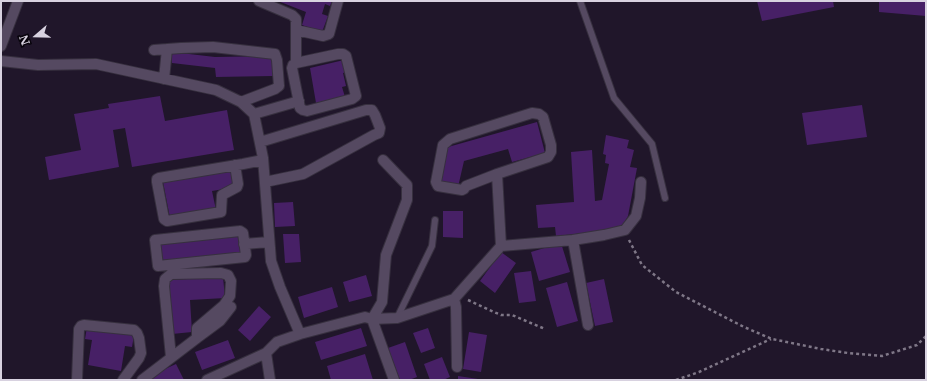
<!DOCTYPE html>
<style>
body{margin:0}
#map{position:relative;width:927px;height:381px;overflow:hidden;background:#20162a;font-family:"Libre Baskerville",serif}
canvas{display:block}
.frame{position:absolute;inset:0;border:2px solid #d8d2e0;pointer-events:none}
.north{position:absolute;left:16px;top:16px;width:40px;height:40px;-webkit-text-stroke:3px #08040c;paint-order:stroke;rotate:250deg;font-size:11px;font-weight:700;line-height:16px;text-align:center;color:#d8d2e0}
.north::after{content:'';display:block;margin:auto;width:14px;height:18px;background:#d8d2e0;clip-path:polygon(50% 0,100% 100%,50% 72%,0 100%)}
</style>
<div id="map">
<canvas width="927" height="381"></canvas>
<div class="frame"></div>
<div class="north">N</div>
</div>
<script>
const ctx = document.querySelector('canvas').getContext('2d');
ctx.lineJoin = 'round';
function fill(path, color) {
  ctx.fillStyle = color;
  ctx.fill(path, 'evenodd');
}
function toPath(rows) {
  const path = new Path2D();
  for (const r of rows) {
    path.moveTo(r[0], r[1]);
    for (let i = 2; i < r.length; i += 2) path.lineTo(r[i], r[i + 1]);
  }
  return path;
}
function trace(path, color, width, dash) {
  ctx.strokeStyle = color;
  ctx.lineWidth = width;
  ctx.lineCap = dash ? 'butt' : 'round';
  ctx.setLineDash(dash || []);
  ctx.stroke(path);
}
fill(toPath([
 [278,1,332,1,330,6,325,4,322,14,328,16,322,32,302,25,306,12],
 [757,1,833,1,834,7,762,21],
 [879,1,926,1,926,16,879,12],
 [172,52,215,57,272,56,273,76,216,77,215,68,172,63],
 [344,60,347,72,343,73,346,86,342,87,345,97,316,103,310,68],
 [160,96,165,121,227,110,234,150,132,167,125,128,113,130,119,167,49,180,45,157,81,150,74,114,109,108,108,104],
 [862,105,867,137,807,145,802,113],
 [537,122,545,153,512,162,508,149,464,161,458,187,441,183,448,147],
 [606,135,629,140,627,148,634,150,630,167,637,168,628,216,623,225,614,230,556,236,555,227,538,228,536,205,574,202,571,152,592,150,595,201,602,200,609,164,605,163,606,155,603,154],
 [233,170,236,187,212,191,216,210,170,218,163,182],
 [293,202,295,226,275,227,274,203],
 [443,211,463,211,463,238,443,237],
 [240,232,243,256,160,265,157,242],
 [283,234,299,234,301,262,285,263],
 [561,243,570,272,539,281,531,252],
 [501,252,516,263,495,293,480,281],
 [531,271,536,301,519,303,514,273],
 [366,275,372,296,349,302,343,282],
 [223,277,225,298,190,300,192,332,172,334,169,280],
 [604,279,613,322,595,326,586,283],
 [567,282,578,321,557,327,546,288],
 [332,287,338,307,304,318,298,297],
 [259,306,271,317,250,341,238,330],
 [87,327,134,335,132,347,125,346,121,371,88,365,92,340,85,339],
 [361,328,367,346,321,360,315,342],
 [428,328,435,348,421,353,413,333],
 [469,332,487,335,481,372,463,369],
 [228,340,235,358,202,370,195,352],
 [405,342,417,377,409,380,400,380,388,348],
 [365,354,373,380,331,380,327,366],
 [442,357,450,377,443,380,430,380,424,364],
 [176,364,184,380,149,380,147,377],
 [458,376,478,379,478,380,458,380]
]), '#472066');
const lane = toPath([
 [580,1,614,98,652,144,665,198],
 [397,318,432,246,435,220]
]);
const street = toPath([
 [259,1,292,15,296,19,296,63],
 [296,30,323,36,329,34,338,1],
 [154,50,181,48,213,47,275,54,277,60,279,86,275,89,241,102],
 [338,54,343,54,346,56,356,96,352,99,307,111,303,110,300,108,292,68,293,65,296,63,338,54],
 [1,61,38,65,96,64,216,90,241,102,254,114,263,158,271,261,280,287,300,334],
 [164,79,167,49],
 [254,114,299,101],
 [260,142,366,110,372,110,375,115,380,128,379,133,374,135,303,174,265,182],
 [383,160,407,185,407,200,386,255,382,302,372,319,394,380],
 [235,165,238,184,237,187,222,195,221,212,167,221,164,219,157,182,157,179,159,178,243,164,263,160],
 [240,231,243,233,246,255,245,257,158,266,155,240,240,231],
 [573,240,588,325],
 [244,244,269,242],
 [501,246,573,240,604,235,625,230,636,216,640,198,641,182],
 [454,299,456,307,457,367],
 [197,338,220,321,231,307],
 [266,353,270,380],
 [77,380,79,329,81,326,84,325,134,330,137,333,139,338,141,353,139,358,123,380],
 [142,380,197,338,197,328,224,305,230,296,231,281,228,275,221,273,171,274,165,279,164,286,171,357],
 [207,380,266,353,277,342,300,334,365,317,372,319,397,318,454,299,501,246,497,174,548,157,551,152,551,145,543,117,539,114,532,113,450,139,443,145,436,182,438,186,462,190,464,189,466,186,497,174]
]);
const secondary = toPath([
 [1,46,18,1]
]);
trace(lane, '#37303f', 8);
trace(street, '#37303f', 12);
trace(secondary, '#37303f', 12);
trace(toPath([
 [629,240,642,265,676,292,744,327,772,339,821,349,848,353,882,356,917,345,926,336],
 [468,300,494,312,501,315,512,315,545,329],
 [676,380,699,372,771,339]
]), '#7f7787', 2.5, [3, 3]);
trace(lane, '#554961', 6);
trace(street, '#554961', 10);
trace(secondary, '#554961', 10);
</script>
